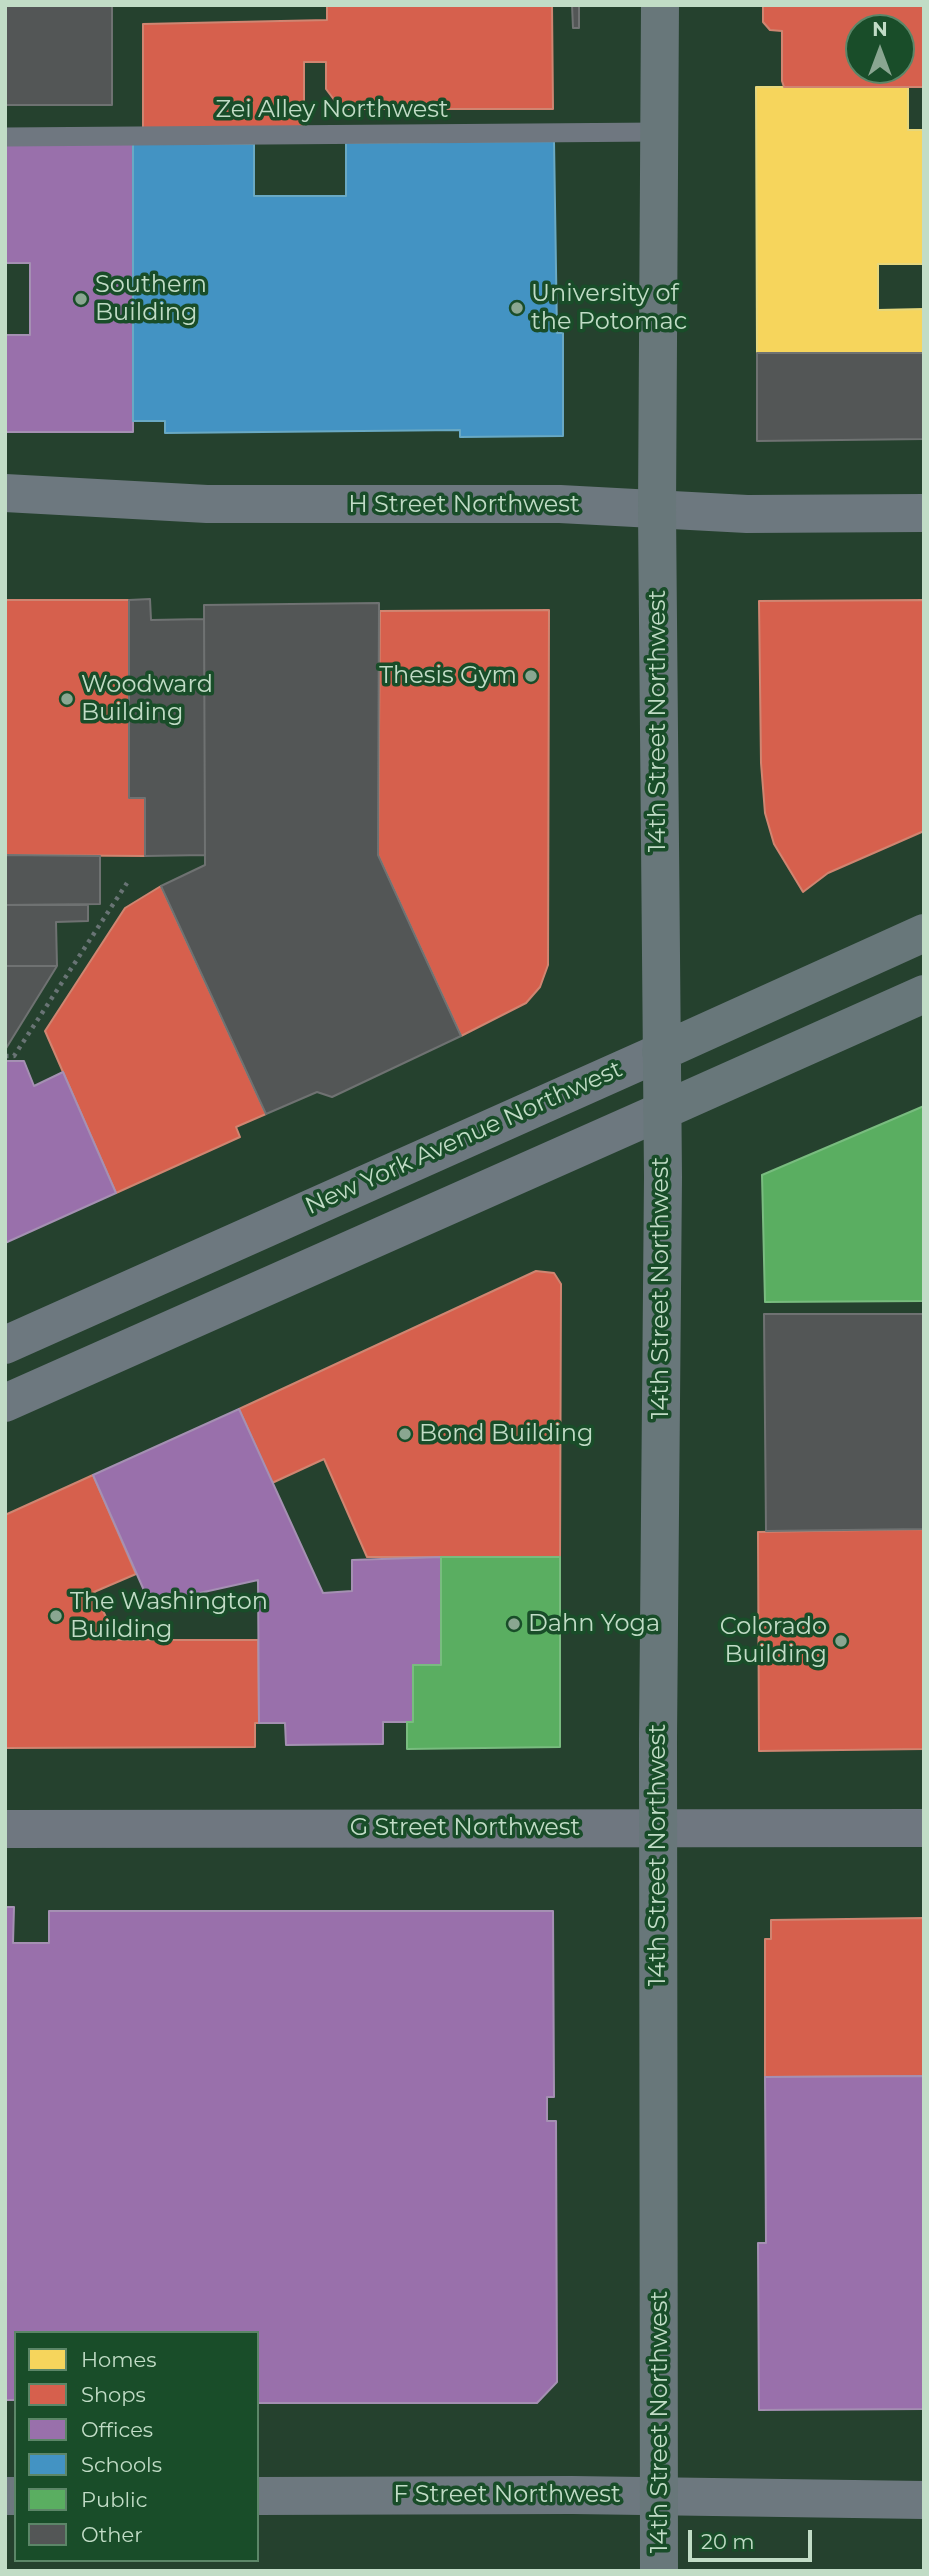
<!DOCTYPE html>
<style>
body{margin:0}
#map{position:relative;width:929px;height:2576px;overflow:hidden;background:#25412e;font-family:Montserrat,sans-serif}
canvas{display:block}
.frame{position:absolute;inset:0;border:7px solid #c1dcc6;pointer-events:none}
.legend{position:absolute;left:14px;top:2331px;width:245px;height:231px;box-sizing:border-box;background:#194d29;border:2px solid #5c8668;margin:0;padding:9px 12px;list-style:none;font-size:21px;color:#c1dcc6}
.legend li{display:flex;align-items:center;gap:14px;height:35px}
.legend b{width:35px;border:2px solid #5c8668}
.north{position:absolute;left:845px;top:14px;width:70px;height:70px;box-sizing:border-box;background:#194d29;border:2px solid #5c8668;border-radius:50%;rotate:0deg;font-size:19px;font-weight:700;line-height:28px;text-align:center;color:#c1dcc6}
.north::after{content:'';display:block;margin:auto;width:24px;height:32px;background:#8aa691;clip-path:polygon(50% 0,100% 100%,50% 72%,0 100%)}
.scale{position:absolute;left:688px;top:2530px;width:124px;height:32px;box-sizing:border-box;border:4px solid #c1dcc6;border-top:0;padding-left:9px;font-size:21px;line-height:24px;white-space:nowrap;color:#c1dcc6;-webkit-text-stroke:5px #194d29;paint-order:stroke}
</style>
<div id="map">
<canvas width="929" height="2576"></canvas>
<div class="frame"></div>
<ul class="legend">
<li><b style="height:19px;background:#f6d55c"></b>Homes</li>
<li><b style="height:19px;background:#d6604d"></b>Shops</li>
<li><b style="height:19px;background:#9970ab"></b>Offices</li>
<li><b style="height:19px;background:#4393c3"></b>Schools</li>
<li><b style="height:19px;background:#5aae61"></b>Public</li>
<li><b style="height:19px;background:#535656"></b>Other</li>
</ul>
<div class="north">N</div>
<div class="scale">20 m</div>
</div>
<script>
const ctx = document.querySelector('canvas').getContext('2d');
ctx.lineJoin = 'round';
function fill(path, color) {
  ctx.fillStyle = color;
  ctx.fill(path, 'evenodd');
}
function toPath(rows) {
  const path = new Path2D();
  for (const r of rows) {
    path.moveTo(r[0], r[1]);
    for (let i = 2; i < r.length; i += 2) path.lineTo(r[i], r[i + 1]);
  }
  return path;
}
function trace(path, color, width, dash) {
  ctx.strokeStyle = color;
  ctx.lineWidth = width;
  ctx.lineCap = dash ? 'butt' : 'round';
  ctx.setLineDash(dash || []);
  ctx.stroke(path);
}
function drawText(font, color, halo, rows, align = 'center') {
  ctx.font = font + ' Montserrat,sans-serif';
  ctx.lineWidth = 7;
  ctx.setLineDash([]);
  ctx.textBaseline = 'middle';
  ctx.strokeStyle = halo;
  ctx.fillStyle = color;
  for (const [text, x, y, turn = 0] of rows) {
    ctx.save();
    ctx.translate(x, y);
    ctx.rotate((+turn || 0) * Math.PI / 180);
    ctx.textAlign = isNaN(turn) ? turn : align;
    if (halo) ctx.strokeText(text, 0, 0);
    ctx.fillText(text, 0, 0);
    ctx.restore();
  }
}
const homes = toPath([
 [756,87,908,87,908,130,924,130,924,264,878,264,878,310,924,309,924,353,757,353,756,87]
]);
fill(homes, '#f6d55c');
trace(homes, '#e6d77c', 2);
const shops = toPath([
 [327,5,552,5,553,109,341,109,326,89,326,62,304,62,304,132,143,132,143,24,327,20,327,5],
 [763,5,924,5,924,87,784,87,782,81,782,31,770,30,763,22,763,5],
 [859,28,901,28,901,70,859,70,859,28],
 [5,600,129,600,129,798,145,798,145,856,5,855,5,600],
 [924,600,924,831,828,873,803,892,774,844,765,813,761,763,759,601,924,600],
 [549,610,548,965,540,987,526,1003,461,1036,378,855,380,611,549,610],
 [161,886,266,1114,236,1127,240,1137,116,1193,45,1031,125,908,161,886],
 [536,1271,554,1273,561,1284,560,1557,367,1557,324,1459,272,1483,239,1409,536,1271],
 [93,1475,136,1574,94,1592,117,1640,258,1640,259,1723,255,1723,255,1747,5,1748,5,1515,93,1475],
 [924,1529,924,1749,759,1751,758,1532,924,1529],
 [924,1918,924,2076,765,2077,765,1939,771,1939,771,1920,924,1918]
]);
fill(shops, '#d6604d');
trace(shops, '#d08571', 2);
const offices = toPath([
 [133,141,133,432,5,432,5,335,30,335,30,263,5,263,5,142,133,141],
 [5,1061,24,1061,34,1086,63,1072,116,1193,5,1243,5,1061],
 [239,1409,323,1593,352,1591,352,1560,441,1557,441,1665,413,1665,413,1722,383,1722,383,1744,286,1745,285,1723,259,1723,258,1580,150,1604,93,1475,239,1409],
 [5,1907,14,1907,13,1943,49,1943,49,1911,553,1911,554,2097,547,2097,547,2121,556,2121,557,2382,537,2403,257,2403,257,2333,16,2333,16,2400,5,2400,5,1907],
 [924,2076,924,2409,759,2410,758,2243,766,2243,765,2077,924,2076]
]);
fill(offices, '#9970ab');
trace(offices, '#a590b3', 2);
const schools = toPath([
 [554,141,557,333,563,333,563,436,460,437,460,430,165,433,165,421,133,421,133,144,254,144,254,196,346,196,346,143,554,141]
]);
fill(schools, '#4393c3');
trace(schools, '#69a9c4', 2);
const public = toPath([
 [924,1106,924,1301,765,1302,762,1175,924,1106],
 [441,1557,560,1557,560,1747,407,1749,407,1722,413,1722,413,1665,441,1665,441,1557]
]);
fill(public, '#5aae61');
trace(public, '#79bc7f', 2);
const building = toPath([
 [5,5,112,5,112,105,5,105,5,5],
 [572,5,579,5,579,28,573,28,572,5],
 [757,353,924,353,924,439,757,441,757,353],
 [150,599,151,620,204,619,205,855,145,856,145,798,129,798,129,600,150,599],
 [379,603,378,855,461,1036,332,1097,317,1092,266,1114,161,886,205,865,204,605,379,603],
 [5,855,100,856,100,904,5,905,5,855],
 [5,905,88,905,88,921,56,922,57,966,5,966,5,905],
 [5,966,57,966,5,1050,5,966],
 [764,1314,924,1314,924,1529,766,1531,764,1314]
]);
fill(building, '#535656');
trace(building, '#6f7272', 2);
trace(toPath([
 [5,1056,14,1056,127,883]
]), '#697475', 4.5, [3.5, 5]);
trace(toPath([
 [5,137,660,132]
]), '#6f7780', 19);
trace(toPath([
 [5,1829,924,1828]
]), '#6f7780', 38);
trace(toPath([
 [5,493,207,504,560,504,747,514,924,513],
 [5,1345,661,1052],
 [5,1403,662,1111],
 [5,2496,16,2496],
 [257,2496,572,2495,924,2500]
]), '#6d787f', 38);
trace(toPath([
 [661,1052,924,933],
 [662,1111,924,994],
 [659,2571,658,1738,663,1177,657,510,660,5]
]), '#68777a', 38);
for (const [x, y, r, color] of [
 [81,299,7,"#8aa691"],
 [517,308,7,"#8aa691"],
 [531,676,7,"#8aa691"],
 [67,699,7,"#8aa691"],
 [405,1434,7,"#8aa691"],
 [56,1616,7,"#8aa691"],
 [514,1624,7,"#8aa691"],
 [841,1641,7,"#8aa691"]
]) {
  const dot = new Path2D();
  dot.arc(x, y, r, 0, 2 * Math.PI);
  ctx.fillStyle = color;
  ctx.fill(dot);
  trace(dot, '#194d29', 2.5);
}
drawText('24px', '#c1dcc6', '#194d29', [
 ["Zei Alley Northwest",332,110],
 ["H Street Northwest",464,505],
 ["14th Street Northwest",658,721,-90],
 ["New York Avenue Northwest",464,1138,-24],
 ["14th Street Northwest",661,1288,-90],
 ["G Street Northwest",465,1828],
 ["14th Street Northwest",658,1855,-90],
 ["14th Street Northwest",660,2422,-90],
 ["F Street Northwest",507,2495]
]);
drawText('24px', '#c1dcc6', '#194d29', [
 ["Southern",95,285],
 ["Building",95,313],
 ["University of",531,294],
 ["the Potomac",531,322],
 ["Thesis Gym",517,676,"right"],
 ["Woodward",81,685],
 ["Building",81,713],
 ["Bond Building",419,1434],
 ["The Washington",70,1602],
 ["Building",70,1630],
 ["Dahn Yoga",528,1624],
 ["Colorado",827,1627,"right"],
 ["Building",827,1655,"right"]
], 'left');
</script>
